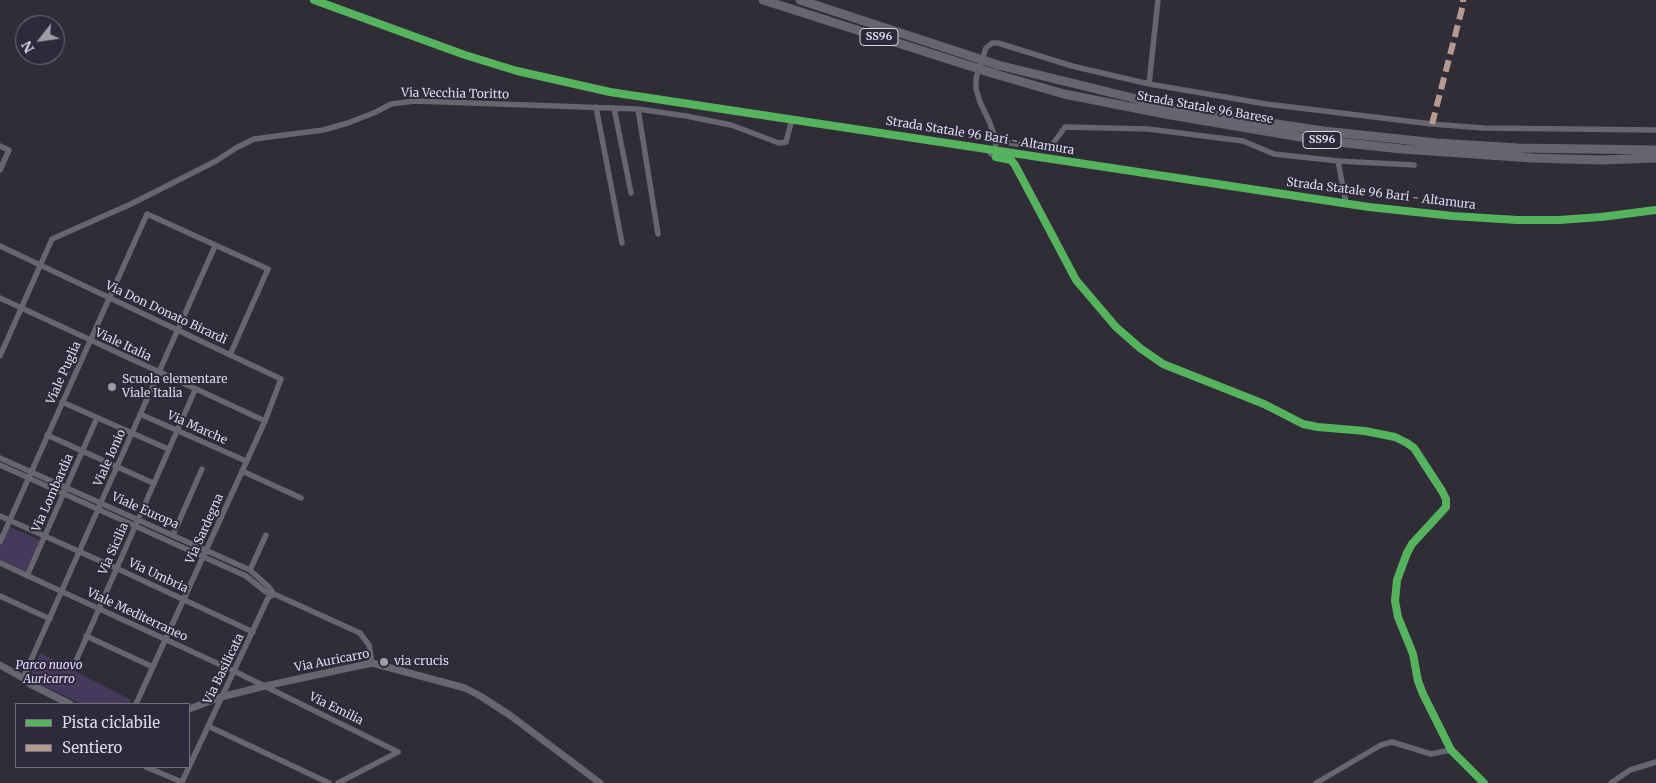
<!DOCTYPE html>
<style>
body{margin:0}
#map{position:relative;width:1656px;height:783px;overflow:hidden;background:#302d37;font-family:Merriweather,serif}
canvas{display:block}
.legend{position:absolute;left:15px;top:703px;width:175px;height:65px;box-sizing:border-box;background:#2e293b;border:1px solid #746f7f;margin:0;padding:6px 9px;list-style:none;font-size:15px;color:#dcd9e6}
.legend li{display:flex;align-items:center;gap:10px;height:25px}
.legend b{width:25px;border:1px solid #746f7f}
.north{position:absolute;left:15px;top:15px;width:50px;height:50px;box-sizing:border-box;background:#2e293b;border:1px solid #746f7f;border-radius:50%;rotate:240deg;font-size:14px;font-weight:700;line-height:20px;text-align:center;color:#dcd9e6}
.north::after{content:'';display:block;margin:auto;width:18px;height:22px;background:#a09da9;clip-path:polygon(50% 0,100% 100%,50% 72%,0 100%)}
</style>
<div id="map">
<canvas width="1656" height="783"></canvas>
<ul class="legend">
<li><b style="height:6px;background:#56b35d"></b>Pista ciclabile</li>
<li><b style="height:6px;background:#b69a8f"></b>Sentiero</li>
</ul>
<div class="north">N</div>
</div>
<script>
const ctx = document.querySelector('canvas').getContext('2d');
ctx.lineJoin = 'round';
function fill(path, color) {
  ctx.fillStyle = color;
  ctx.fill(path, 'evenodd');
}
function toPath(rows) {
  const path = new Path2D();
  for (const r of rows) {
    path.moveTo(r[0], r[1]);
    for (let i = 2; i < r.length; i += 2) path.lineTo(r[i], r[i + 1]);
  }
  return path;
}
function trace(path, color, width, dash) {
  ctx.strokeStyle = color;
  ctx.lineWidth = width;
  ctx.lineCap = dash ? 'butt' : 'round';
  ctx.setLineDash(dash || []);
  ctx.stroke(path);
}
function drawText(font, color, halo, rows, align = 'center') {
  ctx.font = font + ' Merriweather,serif';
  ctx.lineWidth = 4;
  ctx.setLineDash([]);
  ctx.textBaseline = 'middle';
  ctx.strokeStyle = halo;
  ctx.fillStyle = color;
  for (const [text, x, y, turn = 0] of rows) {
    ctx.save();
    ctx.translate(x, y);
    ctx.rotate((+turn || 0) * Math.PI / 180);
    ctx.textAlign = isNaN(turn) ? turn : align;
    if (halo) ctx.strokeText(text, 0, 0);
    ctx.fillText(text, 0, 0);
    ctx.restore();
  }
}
fill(toPath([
 [8,526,42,541,26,574,0,561,0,544],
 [40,653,131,700,129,704,82,704,29,679]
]), '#453a5c');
trace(toPath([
 [1149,84,1158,0],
 [596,107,622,243],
 [614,108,631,193],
 [638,109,658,234],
 [996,141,990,123,980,102,976,89,976,78,986,48,992,43,998,43,1072,66,1149,84,1266,104,1432,124,1483,128,1656,130],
 [0,146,9,150,0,170],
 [988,149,991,154,997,158,1011,160,1015,165,1076,280,1116,327,1140,348,1163,364,1264,404,1303,424,1318,427,1365,431,1395,437,1407,443,1414,448,1442,491,1446,499,1446,507,1412,544,1407,553,1397,580,1395,601,1398,617,1413,654,1418,681,1423,694,1451,750,1484,783],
 [995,150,996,141,1044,148,1052,145,1065,127,1148,129,1243,141,1274,154,1338,161,1414,165],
 [1338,161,1346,203],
 [0,246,281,379,265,421,136,704],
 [0,298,265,421],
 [0,356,52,239,131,204,216,161,236,148,254,139,323,130,348,123,376,112,391,104,415,101,638,109,686,116,731,125,779,143,786,142,792,119],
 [62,402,168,449],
 [140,414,246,461],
 [47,435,153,483],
 [0,458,250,570,269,587,274,594],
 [0,465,246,576,266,592,274,594,360,633,369,645,372,663],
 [242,471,301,498],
 [0,516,116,568,253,632],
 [173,535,202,469],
 [0,542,147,214,268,269,230,355],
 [0,563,234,671,398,752],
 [250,570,266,535],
 [27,576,97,418],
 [0,596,50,619],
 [86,636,153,667],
 [76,661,195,390],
 [23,678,215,246],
 [208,726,329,783],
 [146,767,182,782,268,598,274,594],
 [338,783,398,752],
 [1316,783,1381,745,1392,742,1431,754,1451,750],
 [1611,783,1630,770,1656,762]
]), '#67656e', 5.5);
trace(toPath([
 [314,0,465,55,517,71,610,92,1369,207,1453,216,1517,220,1559,220,1601,217,1656,210],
 [0,665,23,678,30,684,70,704],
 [189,709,221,697,265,686,372,663,465,688,482,697,511,716,600,783]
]), '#67656e', 7);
trace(toPath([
 [998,65,1178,109,1323,131,1437,143,1518,148,1656,150],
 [995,74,1064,94,1165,114,1318,140,1402,149,1532,158,1601,160,1656,158]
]), '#68646f', 9);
trace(toPath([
 [763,0,995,74],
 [800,0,998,65]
]), '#68646f', 9);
trace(toPath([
 [1432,124,1463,5,1463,0]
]), '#b69a8f', 6, [12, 6]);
trace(toPath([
 [314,0,465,55,517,71,610,92,1369,207,1453,216,1517,220,1559,220,1601,217,1656,210],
 [996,157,1011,160,1015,165,1076,280,1116,327,1140,348,1163,364,1264,404,1303,424,1318,427,1365,431,1395,437,1407,443,1414,448,1442,491,1446,499,1446,507,1412,544,1407,553,1397,580,1395,601,1398,617,1413,654,1418,681,1423,694,1451,750,1484,783]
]), '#56b35d', 8);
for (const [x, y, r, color] of [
 [112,387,5,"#a09da9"],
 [384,662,5,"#a09da9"]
]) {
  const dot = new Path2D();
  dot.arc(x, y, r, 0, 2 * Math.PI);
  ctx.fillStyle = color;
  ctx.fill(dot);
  trace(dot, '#2e293b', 2);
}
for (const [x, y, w] of [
 [879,37,38],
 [1322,140,38]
]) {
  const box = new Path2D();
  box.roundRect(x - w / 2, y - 8.5, w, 17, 4);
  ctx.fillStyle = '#2e293b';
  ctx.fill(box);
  trace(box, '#dcd9e6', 1);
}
drawText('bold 11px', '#dcd9e6', null, [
 ["SS96",879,37],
 ["SS96",1322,140]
]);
drawText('12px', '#dcd9e6', '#2e293b', [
 ["Via Vecchia Toritto",455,94,1],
 ["Strada Statale 96 Barese",1205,108,10],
 ["Strada Statale 96 Bari - Altamura",980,136,9],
 ["Strada Statale 96 Bari - Altamura",1381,194,7],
 ["Via Don Donato Birardi",166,313,25],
 ["Viale Italia",123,345,25],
 ["Viale Puglia",64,373,-66],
 ["Via Marche",197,428,24],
 ["Viale Ionio",110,458,-66],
 ["Via Lombardia",53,493,-66],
 ["Viale Europa",145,511,24],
 ["Via Sardegna",205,529,-66],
 ["Via Sicilia",114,549,-66],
 ["Via Umbria",158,576,25],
 ["Viale Mediterraneo",137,615,25],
 ["Via Auricarro",332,661,-11],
 ["Via Basilicata",224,669,-64],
 ["Via Emilia",336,709,26]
]);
drawText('12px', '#dcd9e6', '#2e293b', [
 ["Scuola elementare",122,380],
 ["Viale Italia",122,394],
 ["via crucis",394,662]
], 'left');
drawText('italic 12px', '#e2d9fd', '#2e293b', [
 ["Parco nuovo",49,666],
 ["Auricarro",49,680]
]);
</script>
